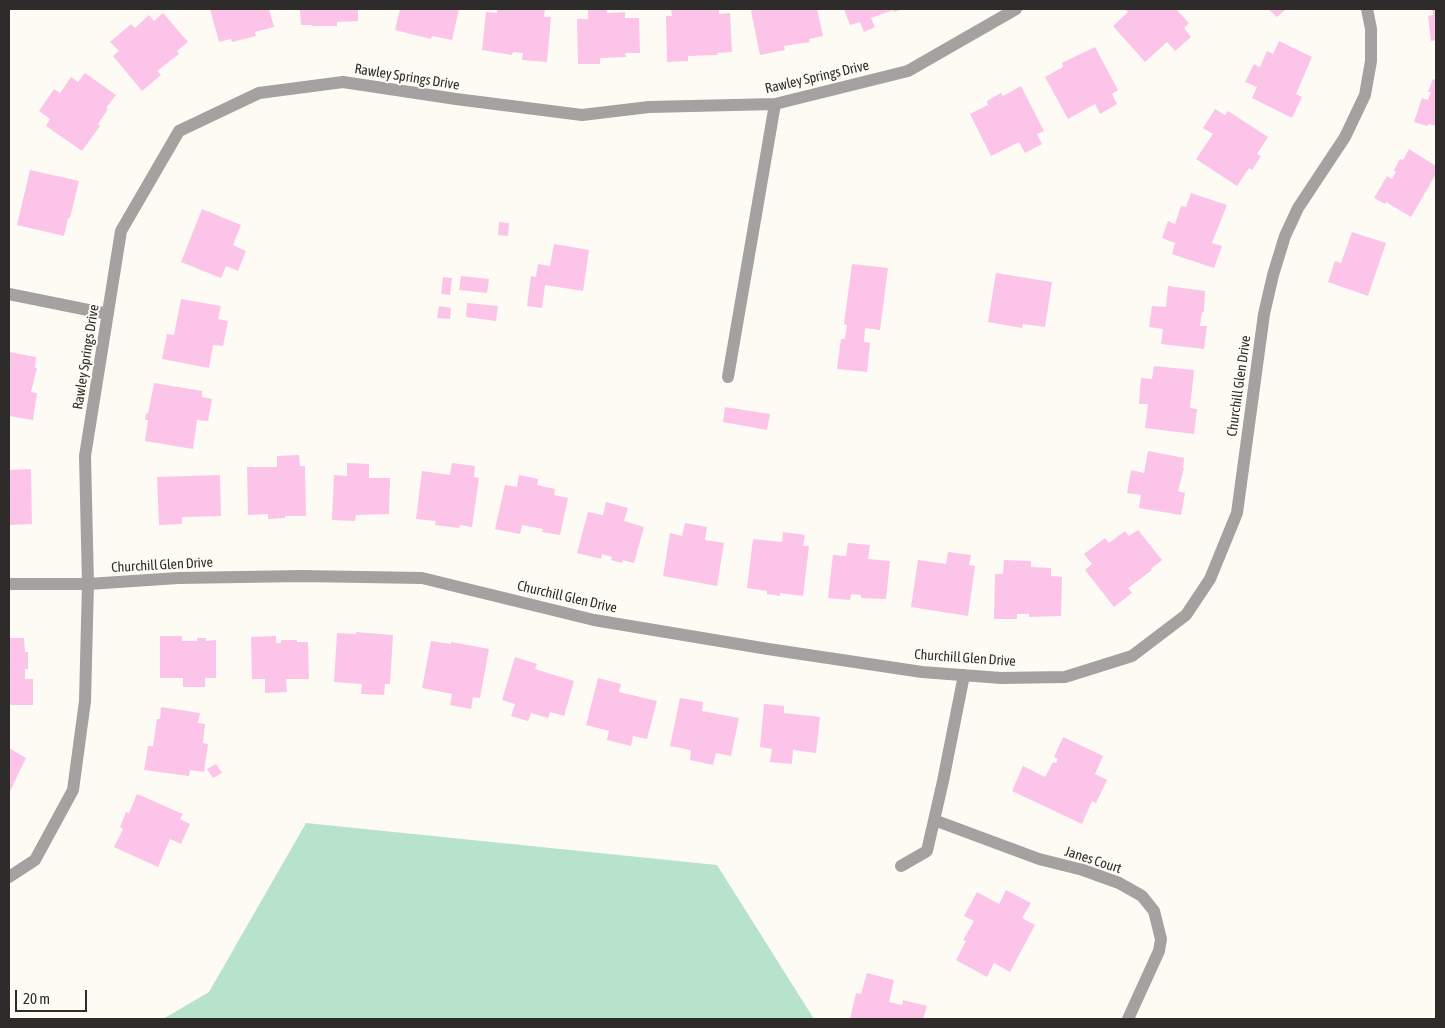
<!DOCTYPE html>
<style>
body{margin:0}
#map{position:relative;width:1445px;height:1028px;overflow:hidden;background:#fefbf5;font-family:"Asap Condensed",sans-serif}
canvas{display:block}
.frame{position:absolute;inset:0;border:10px solid #2d2c2a;pointer-events:none}
.scale{position:absolute;left:15px;top:990px;width:72px;height:22px;box-sizing:border-box;border:2px solid #2d2c2a;border-top:0;padding-left:6px;font-size:15px;line-height:18px;white-space:nowrap;color:#2d2c2a;-webkit-text-stroke:4px #fefbf5;paint-order:stroke}
</style>
<div id="map">
<canvas width="1445" height="1028"></canvas>
<div class="frame"></div>
<div class="scale">20 m</div>
</div>
<script>
const ctx = document.querySelector('canvas').getContext('2d');
ctx.lineJoin = 'round';
function fill(path, color) {
  ctx.fillStyle = color;
  ctx.fill(path, 'evenodd');
}
function toPath(rows) {
  const path = new Path2D();
  for (const r of rows) {
    path.moveTo(r[0], r[1]);
    for (let i = 2; i < r.length; i += 2) path.lineTo(r[i], r[i + 1]);
  }
  return path;
}
function trace(path, color, width, dash) {
  ctx.strokeStyle = color;
  ctx.lineWidth = width;
  ctx.lineCap = dash ? 'butt' : 'round';
  ctx.setLineDash(dash || []);
  ctx.stroke(path);
}
function drawText(font, color, halo, rows, align = 'center') {
  ctx.font = font + ' "Asap Condensed",sans-serif';
  ctx.lineWidth = 4;
  ctx.setLineDash([]);
  ctx.textBaseline = 'middle';
  ctx.strokeStyle = halo;
  ctx.fillStyle = color;
  for (const [text, x, y, turn = 0] of rows) {
    ctx.save();
    ctx.translate(x, y);
    ctx.rotate((+turn || 0) * Math.PI / 180);
    ctx.textAlign = isNaN(turn) ? turn : align;
    if (halo) ctx.strokeText(text, 0, 0);
    ctx.fillText(text, 0, 0);
    ctx.restore();
  }
}
fill(toPath([
 [306,823,717,865,814,1019,163,1019,209,992]
]), '#b7e3cc');
fill(toPath([
 [210,9,269,9,274,27,255,32,256,36,232,42,231,39,219,42],
 [300,9,358,9,358,21,337,22,337,26,312,26,312,25,301,25],
 [400,9,459,9,452,40,432,36,431,39,395,30],
 [497,9,545,9,544,17,551,17,547,62,522,60,523,53,513,52,512,55,482,50,486,12,497,13],
 [588,9,607,9,607,13,625,12,625,18,639,18,640,53,625,53,626,57,600,58,600,64,578,64,577,19,588,19],
 [671,9,719,9,719,14,730,13,732,52,717,53,718,55,688,56,688,61,667,62,666,16,672,16],
 [757,9,817,9,823,36,809,39,810,42,784,46,785,50,760,55,751,11],
 [844,9,903,9,894,12,893,10,871,18,875,27,864,32,860,22,850,25],
 [1127,9,1176,9,1189,23,1184,28,1191,37,1175,51,1167,42,1145,62,1113,26,1128,12,1126,10],
 [1268,9,1286,9,1277,17],
 [1432,9,1436,9,1436,40,1431,41,1428,16,1433,15],
 [163,13,188,42,177,51,179,54,157,71,161,75,142,91,113,56,119,51,110,42,131,24,135,28,149,15,154,21],
 [1279,41,1312,57,1296,94,1302,97,1292,118,1252,98,1257,87,1245,82,1254,64,1260,67,1267,51,1273,54],
 [1095,47,1118,90,1112,94,1117,104,1100,114,1095,104,1068,119,1045,77,1063,67,1062,63],
 [85,73,116,95,106,108,108,109,98,124,100,126,82,151,46,126,50,119,39,111,54,89,60,93,71,77,78,82],
 [1433,79,1436,80,1436,126,1429,124,1427,126,1414,122,1422,98,1428,100,1431,92,1428,92],
 [1021,86,1044,131,1037,134,1042,144,1025,153,1019,142,991,156,970,114,988,105,987,101,1001,93,1003,96],
 [1215,109,1225,115,1228,111,1268,137,1257,154,1261,156,1252,170,1249,168,1237,186,1196,159,1213,134,1203,128],
 [1409,149,1436,166,1436,174,1411,217,1386,202,1385,204,1374,198,1387,176,1392,179,1396,172,1394,170,1400,159,1403,160],
 [30,170,79,181,70,218,68,218,64,236,17,225],
 [1191,193,1227,205,1212,243,1222,246,1214,268,1172,254,1175,243,1162,238,1168,221,1175,224,1181,206,1186,207],
 [202,209,241,225,233,245,246,251,238,271,226,266,221,278,181,262],
 [499,222,509,223,508,236,498,235],
 [1352,232,1386,243,1368,296,1328,282,1335,261,1341,263],
 [554,244,589,250,583,291,545,285,542,308,527,306,531,276,536,277,538,264,550,266],
 [852,264,888,268,880,330,865,328,864,342,870,343,867,372,837,369,841,339,845,339,847,325,844,324],
 [996,273,1052,282,1045,327,1023,324,1022,328,988,322],
 [461,276,489,279,487,293,459,290],
 [443,277,452,278,450,295,441,294],
 [1168,286,1205,291,1204,312,1202,312,1200,326,1207,326,1204,349,1161,344,1163,329,1149,327,1152,306,1166,307],
 [181,299,221,306,218,319,228,321,223,346,213,345,209,368,162,359,167,334,174,335],
 [467,303,498,306,496,321,466,317],
 [439,306,451,308,450,319,437,318],
 [9,352,36,357,35,368,37,368,31,392,37,393,33,420,9,416],
 [1154,366,1194,370,1190,408,1197,409,1194,434,1145,428,1148,404,1139,404,1141,378,1152,379],
 [154,383,202,391,202,397,212,399,208,421,197,420,193,449,145,441,148,420,145,420,146,413,148,414],
 [725,407,770,414,767,430,723,422],
 [1148,451,1184,458,1183,468,1184,468,1178,491,1185,493,1181,515,1139,508,1141,495,1127,493,1131,470,1144,473],
 [299,455,300,466,305,466,306,516,285,516,285,518,268,519,268,514,248,515,247,467,277,467,277,456],
 [347,463,369,464,369,478,390,478,389,514,356,515,355,521,332,520,334,475,347,476],
 [452,463,475,466,474,477,479,478,472,527,460,525,459,528,435,525,436,521,416,519,422,471,450,475],
 [31,469,32,524,9,525,9,470],
 [220,475,221,516,182,517,182,524,159,525,157,477],
 [519,475,538,479,537,485,555,489,554,495,568,498,560,535,542,532,543,529,522,525,520,534,495,529,505,485,517,487],
 [606,502,628,508,624,521,644,527,634,563,623,560,622,563,611,560,612,557,602,554,601,559,577,553,588,512,603,515],
 [685,523,707,527,705,540,724,543,717,586,663,576,670,533,682,536],
 [1138,530,1162,560,1151,569,1152,570,1128,588,1132,593,1114,607,1085,570,1092,564,1084,554,1105,538,1109,543,1125,531,1129,536],
 [783,532,805,535,803,546,809,546,803,596,780,593,780,596,767,594,767,591,747,588,753,539,782,542],
 [848,543,870,545,868,559,890,561,886,599,861,598,861,595,851,594,850,600,828,598,833,555,846,556],
 [948,552,971,555,969,565,975,566,968,616,911,607,918,560,946,564],
 [1004,560,1031,561,1031,567,1051,568,1051,576,1062,577,1061,616,1029,617,1029,614,1017,614,1017,619,994,619,995,574,1003,574],
 [356,632,393,635,390,684,385,684,384,695,361,694,362,684,334,682,337,633,356,634],
 [160,636,182,636,182,641,197,641,197,638,206,638,206,641,216,640,216,678,205,678,205,687,183,687,183,678,160,678],
 [276,636,276,643,281,643,281,640,297,640,297,642,308,642,309,679,286,679,287,692,265,693,265,679,252,679,251,637],
 [9,638,24,638,25,652,28,652,28,669,25,669,25,679,33,679,33,705,9,705],
 [431,641,451,644,451,642,489,649,480,698,473,697,471,709,450,705,452,694,422,688],
 [515,657,537,664,535,669,574,681,564,716,550,712,548,718,531,713,528,721,511,716,515,704,502,700],
 [598,678,621,684,619,692,657,701,647,739,633,736,631,746,607,740,609,731,586,725],
 [680,698,703,702,702,711,739,718,731,756,716,753,713,765,690,760,691,750,670,746],
 [764,704,784,706,784,713,820,717,816,753,793,750,792,764,770,762,772,749,760,747],
 [161,707,200,713,198,723,205,724,203,743,208,744,204,772,190,770,189,776,144,770,148,746,153,746,157,719,160,719],
 [1063,737,1103,756,1095,774,1107,780,1096,803,1092,801,1082,824,1012,791,1023,766,1045,777,1053,762,1056,763,1058,759,1054,757],
 [9,748,26,758,9,793],
 [216,764,222,773,213,778,207,769],
 [137,794,183,814,180,819,190,824,181,844,170,839,158,867,114,847,123,829,120,827,126,812,129,813],
 [1006,890,1031,903,1022,918,1035,925,1010,972,994,963,987,977,956,960,966,941,963,940,974,921,964,916,977,892,999,904],
 [867,973,894,980,889,1002,902,1005,903,1000,927,1006,923,1019,850,1019,856,993,861,994]
]), '#fcc4e8');
trace(toPath([
 [9,294,108,314],
 [728,377,775,104],
 [9,584,88,584,178,578,302,576,422,578,594,620,768,649,922,672,1001,678,1065,677,1132,656,1186,615,1210,579,1237,513,1264,314,1273,275,1285,236,1298,208,1345,137,1365,95,1371,61,1371,29,1367,9],
 [934,820,1039,859,1083,870,1119,883,1142,896,1154,911,1161,939,1159,951,1128,1019],
 [901,866,927,851,943,781,964,675],
 [9,877,35,860,73,790,85,701,88,584,85,456,121,231,179,131,259,93,343,82,456,99,582,115,649,107,775,104,908,71,1016,9]
]), '#a4a1a0', 12);
drawText('14px', '#2d2c2a', '#fefbf5', [
 ["Rawley Springs Drive",407,77,9],
 ["Rawley Springs Drive",817,77,-13],
 ["Rawley Springs Drive",86,357,-81],
 ["Churchill Glen Drive",1239,386,-82],
 ["Churchill Glen Drive",162,565,-3],
 ["Churchill Glen Drive",567,597,13],
 ["Churchill Glen Drive",965,658,4],
 ["Janes Court",1093,860,18]
]);
</script>
